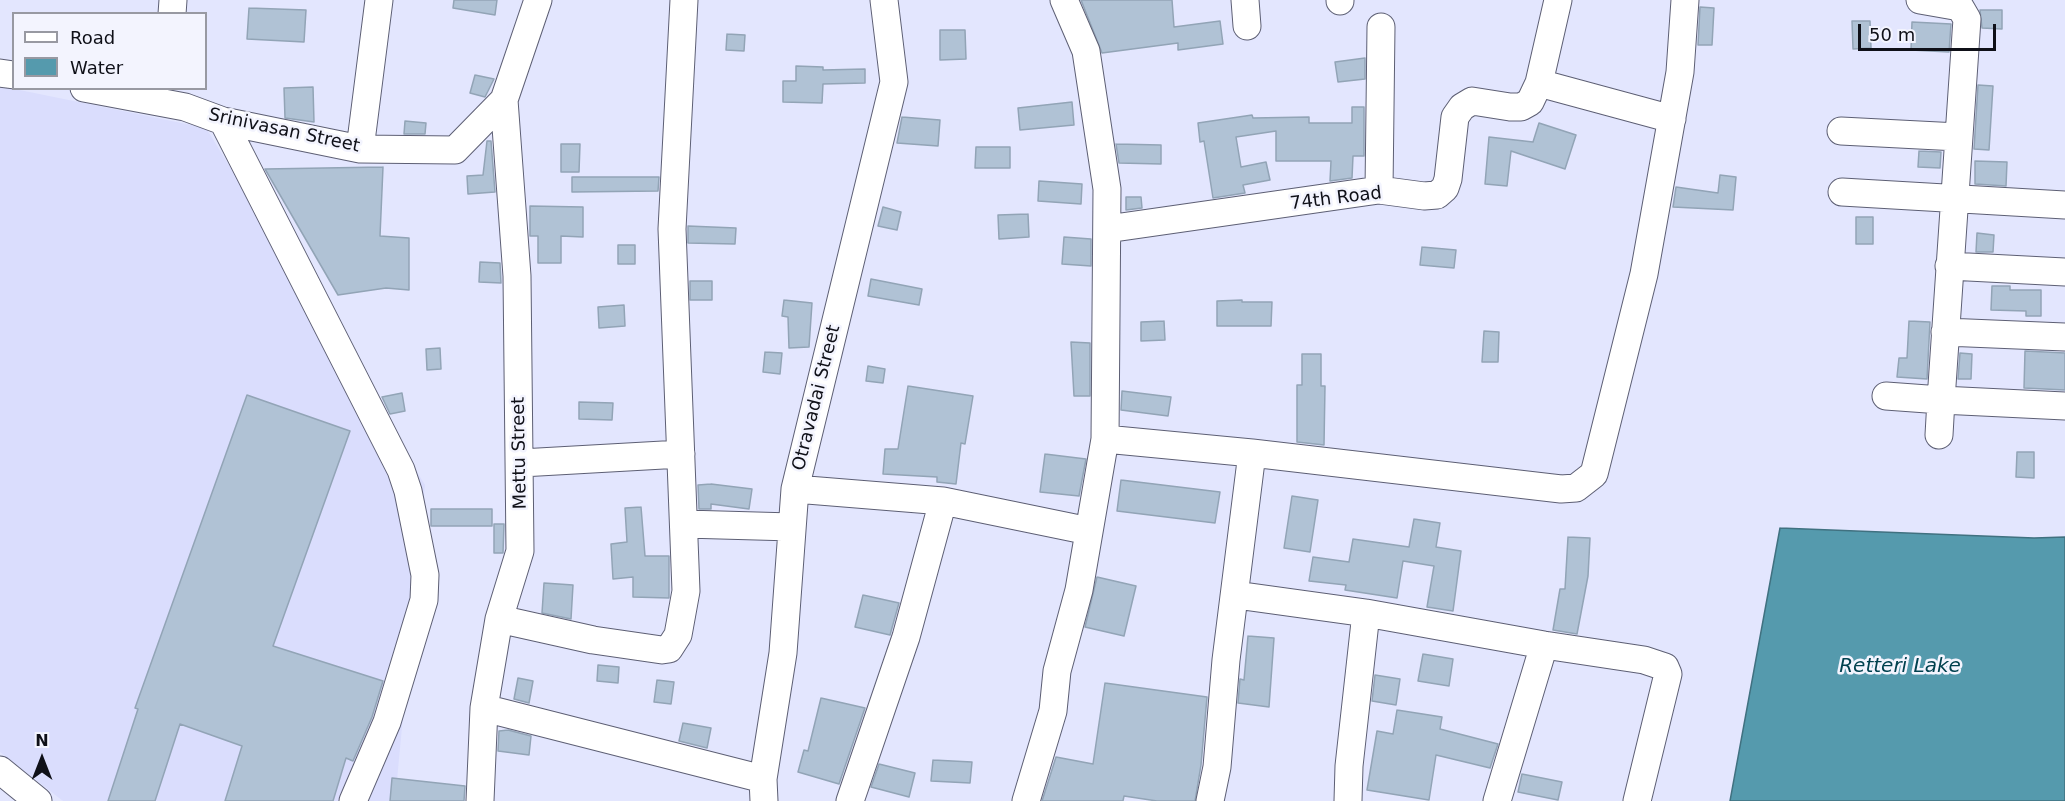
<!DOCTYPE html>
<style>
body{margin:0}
#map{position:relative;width:2065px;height:801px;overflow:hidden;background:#e3e6fe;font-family:"DejaVu Sans",sans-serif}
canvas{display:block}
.legend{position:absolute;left:12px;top:12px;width:195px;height:78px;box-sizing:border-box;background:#f3f4fe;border:2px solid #9899a2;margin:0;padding:8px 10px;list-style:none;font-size:18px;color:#0f1018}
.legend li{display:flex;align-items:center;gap:12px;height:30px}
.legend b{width:30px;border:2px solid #9899a2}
.north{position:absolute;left:12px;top:729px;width:60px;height:60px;-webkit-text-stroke:4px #f3f4fe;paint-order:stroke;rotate:0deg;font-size:16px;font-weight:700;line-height:24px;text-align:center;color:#0f1018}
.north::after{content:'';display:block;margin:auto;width:21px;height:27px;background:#0f1018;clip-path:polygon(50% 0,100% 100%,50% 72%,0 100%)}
.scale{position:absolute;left:1858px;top:24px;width:138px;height:27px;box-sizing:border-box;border:3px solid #0f1018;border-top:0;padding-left:8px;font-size:18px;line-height:21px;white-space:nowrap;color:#0f1018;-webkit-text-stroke:4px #f3f4fe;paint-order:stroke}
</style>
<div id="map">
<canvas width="2065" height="801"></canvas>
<ul class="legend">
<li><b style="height:8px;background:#fff"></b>Road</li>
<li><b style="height:16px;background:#559aad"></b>Water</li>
</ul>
<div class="north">N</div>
<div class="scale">50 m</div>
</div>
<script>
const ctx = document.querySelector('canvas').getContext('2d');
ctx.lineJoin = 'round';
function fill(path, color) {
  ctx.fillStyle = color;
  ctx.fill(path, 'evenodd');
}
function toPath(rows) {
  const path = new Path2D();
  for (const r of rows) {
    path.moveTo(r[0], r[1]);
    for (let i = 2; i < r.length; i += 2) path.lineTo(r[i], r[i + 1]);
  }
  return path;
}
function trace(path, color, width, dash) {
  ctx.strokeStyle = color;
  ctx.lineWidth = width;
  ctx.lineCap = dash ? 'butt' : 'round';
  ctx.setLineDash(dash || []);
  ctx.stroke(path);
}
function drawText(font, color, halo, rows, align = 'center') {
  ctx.font = font + ' "DejaVu Sans",sans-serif';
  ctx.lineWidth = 5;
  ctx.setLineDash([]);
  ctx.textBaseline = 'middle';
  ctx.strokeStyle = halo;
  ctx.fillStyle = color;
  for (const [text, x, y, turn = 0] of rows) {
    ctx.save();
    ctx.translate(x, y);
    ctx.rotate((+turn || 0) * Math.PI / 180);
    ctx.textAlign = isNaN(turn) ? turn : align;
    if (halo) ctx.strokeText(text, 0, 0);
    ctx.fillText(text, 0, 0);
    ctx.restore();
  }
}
fill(toPath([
 [0,86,206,128,425,485,395,801,63,801,0,752]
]), '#daddfd');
const water = toPath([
 [1780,528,2034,538,2065,537,2065,801,1730,801,1780,528]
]);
fill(water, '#559aad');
trace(water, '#407180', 1.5);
const building = toPath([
 [454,0,497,0,495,15,453,8,454,0],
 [1081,0,1172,0,1174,27,1220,21,1223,44,1178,50,1178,43,1102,53,1081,0],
 [1700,7,1714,8,1712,45,1698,45,1700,7],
 [249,8,306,10,304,42,247,39,249,8],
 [1980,10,2002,10,2002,29,1982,28,1980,10],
 [1852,21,1870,21,1871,48,1853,49,1852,21],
 [1912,22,1951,24,1949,52,1911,50,1912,22],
 [940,30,965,30,966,59,940,60,940,30],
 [727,34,745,35,744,51,726,50,727,34],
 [1365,58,1365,79,1338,82,1335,62,1365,58],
 [796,66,823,67,823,70,865,69,865,83,823,84,822,103,783,102,783,81,796,81,796,66],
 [475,75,494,79,485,97,470,93,475,75],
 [1978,85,1993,86,1989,150,1974,149,1978,85],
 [313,87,314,122,285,118,284,88,313,87],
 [1072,102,1074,125,1020,130,1018,108,1072,102],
 [1352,107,1364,107,1364,156,1353,156,1352,178,1330,181,1331,161,1276,161,1276,131,1236,137,1241,167,1266,162,1270,180,1243,185,1245,193,1213,198,1204,141,1200,142,1198,123,1252,115,1253,118,1309,117,1309,123,1352,123,1352,107],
 [902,117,940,120,938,146,897,143,902,117],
 [405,121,426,123,425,134,404,134,405,121],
 [1539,123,1576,135,1565,169,1511,151,1507,186,1485,184,1489,137,1533,142,1539,123],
 [487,141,491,141,495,192,468,194,467,176,483,175,487,141],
 [561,144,580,144,579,172,561,172,561,144],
 [1116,144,1161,145,1161,164,1119,163,1116,144],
 [976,147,1010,147,1010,168,975,168,976,147],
 [1919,151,1941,152,1940,168,1918,167,1919,151],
 [1975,161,2007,162,2006,186,1975,184,1975,161],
 [383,167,380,236,409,238,409,290,386,288,338,295,265,169,383,167],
 [1720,175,1736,177,1733,210,1673,207,1676,187,1718,193,1720,175],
 [572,177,659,177,658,191,572,192,572,177],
 [1039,181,1082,184,1081,204,1038,201,1039,181],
 [1126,197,1141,197,1142,208,1126,210,1126,197],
 [530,206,583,207,583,237,561,236,561,263,538,263,538,236,530,236,530,206],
 [883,207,901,212,897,230,878,226,883,207],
 [1028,214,1029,237,999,239,998,215,1028,214],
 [1856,217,1873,217,1873,244,1856,244,1856,217],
 [688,226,736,228,735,244,688,243,688,226],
 [1977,233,1994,235,1993,252,1976,252,1977,233],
 [1064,237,1091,239,1091,266,1062,264,1064,237],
 [618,245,635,245,635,264,618,264,618,245],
 [1422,247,1456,250,1454,268,1420,265,1422,247],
 [480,262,500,263,501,283,479,282,480,262],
 [871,279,922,289,919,305,868,296,871,279],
 [690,281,712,281,712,300,690,300,690,281],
 [1992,286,2010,286,2010,290,2041,290,2041,316,2026,316,2026,311,1991,310,1992,286],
 [784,300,812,303,809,347,789,348,788,317,782,316,784,300],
 [1242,300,1242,302,1272,302,1271,326,1217,326,1217,301,1242,300],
 [624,305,625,326,599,328,598,307,624,305],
 [1164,321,1165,340,1141,341,1141,322,1164,321],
 [1909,321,1930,322,1927,379,1897,377,1899,358,1907,358,1909,321],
 [1484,331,1499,332,1498,362,1482,362,1484,331],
 [1071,342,1090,343,1090,396,1074,396,1071,342],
 [440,348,441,369,427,370,426,349,440,348],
 [2025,351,2065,353,2065,390,2024,388,2025,351],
 [765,352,782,353,780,374,763,372,765,352],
 [1960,353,1972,354,1971,379,1958,379,1960,353],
 [1302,354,1321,354,1321,386,1325,386,1324,445,1297,442,1297,385,1302,385,1302,354],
 [868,366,885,369,883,383,866,381,868,366],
 [908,386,973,396,965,444,961,443,956,484,937,482,937,477,883,474,885,449,898,449,908,386],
 [1122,391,1171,397,1168,416,1121,410,1122,391],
 [402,393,405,411,390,414,382,397,402,393],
 [247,395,350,431,273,646,383,681,372,717,353,761,346,758,333,801,225,801,242,746,180,724,155,801,108,801,138,709,135,708,247,395],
 [579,402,613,403,612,420,579,419,579,402],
 [2017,452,2034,452,2034,478,2016,477,2017,452],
 [1045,454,1086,459,1079,496,1040,492,1045,454],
 [1121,480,1220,492,1215,523,1117,511,1121,480],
 [711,484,752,489,749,509,711,504,711,509,699,509,698,485,711,484],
 [1292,496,1318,500,1310,552,1284,548,1292,496],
 [641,507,645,556,669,556,669,598,633,597,633,577,613,579,611,544,627,542,625,508,641,507],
 [431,509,492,509,492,526,431,526,431,509],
 [1414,519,1440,523,1436,547,1461,551,1453,611,1427,607,1434,566,1403,561,1397,598,1345,590,1346,585,1309,581,1313,557,1349,562,1353,539,1409,547,1414,519],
 [494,524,504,524,503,553,494,553,494,524],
 [1568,537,1590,538,1588,576,1577,634,1553,630,1560,589,1565,589,1568,537],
 [1097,577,1136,586,1124,636,1085,627,1097,577],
 [544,583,573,585,571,619,542,613,544,583],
 [863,595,899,603,890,635,855,627,863,595],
 [1248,636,1274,638,1269,707,1238,703,1240,679,1244,680,1248,636],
 [1423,654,1453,659,1449,686,1418,681,1423,654],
 [598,665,619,667,618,683,597,681,598,665],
 [1375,675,1400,679,1396,705,1372,701,1375,675],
 [518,678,533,681,529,703,514,699,518,678],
 [657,680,674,682,671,704,654,702,657,680],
 [1105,683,1207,697,1201,765,1195,801,1157,801,1124,796,1123,801,1042,801,1056,757,1093,764,1105,683],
 [821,698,865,708,839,784,798,772,804,750,808,751,821,698],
 [1397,710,1442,717,1440,729,1498,744,1490,768,1436,755,1429,800,1367,790,1377,731,1393,734,1397,710],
 [683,723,711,728,707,748,679,741,683,723],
 [508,730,531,736,529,755,498,751,499,731,508,730],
 [933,760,972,762,970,783,931,781,933,760],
 [879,764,915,773,909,797,871,787,879,764],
 [1522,774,1562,782,1558,800,1518,792,1522,774],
 [392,778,465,786,464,801,390,801,392,778]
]);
fill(building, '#b0c2d5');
trace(building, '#92a4b6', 1.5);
const minor = toPath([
 [1064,0,1086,51,1107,189,1105,439],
 [1245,0,1247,26],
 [1340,0,1340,1],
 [1920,0,1960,7,1967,19,1941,400,2065,406],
 [172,14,173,0],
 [0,73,14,75],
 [1539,83,1672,119],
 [84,88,185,107,223,121,360,149,455,150,504,100,538,0],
 [223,121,401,470,408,491,425,575,424,600,387,722,353,801],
 [1841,131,1958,137],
 [360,149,379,0],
 [1379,190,1381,27],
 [1842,192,2065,205],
 [1107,229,1379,190,1424,196,1437,195,1445,188,1448,179,1455,117,1462,107,1472,101,1510,107,1521,107,1530,102,1539,83,1558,0],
 [1949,266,2065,272],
 [1945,332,2065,337],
 [1886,396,1941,400,1939,435],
 [1252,453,1561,489,1576,488,1594,474,1644,274,1680,72,1685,0],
 [521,463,681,454],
 [795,489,943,501,1089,531],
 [685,524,792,527],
 [1236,595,1366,613,1349,766,1348,801],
 [1366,613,1544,645,1644,660,1665,667,1668,674,1637,801],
 [499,619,593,640,662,650,669,649,678,635,686,591,672,229,684,0],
 [484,708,763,779],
 [0,770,38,801],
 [480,801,484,708,499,619,520,551,517,276,504,100],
 [764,801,763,779,783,653,795,489,894,82,884,0],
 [850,801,906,637,943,501],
 [1026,801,1053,711,1057,671,1079,590,1105,439,1252,453,1226,660,1217,767,1210,801],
 [1497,801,1544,645]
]);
trace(minor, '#5d5f74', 29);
trace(minor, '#fff', 27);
drawText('18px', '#0f1018', '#f3f4fe', [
 ["Srinivasan Street",284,131,12],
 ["74th Road",1336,199,-7],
 ["Otravadai Street",817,398,-76],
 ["Mettu Street",520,453,-91]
]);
drawText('italic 20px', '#00414f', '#f3f4fe', [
 ["Retteri Lake",1900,667]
]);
</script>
